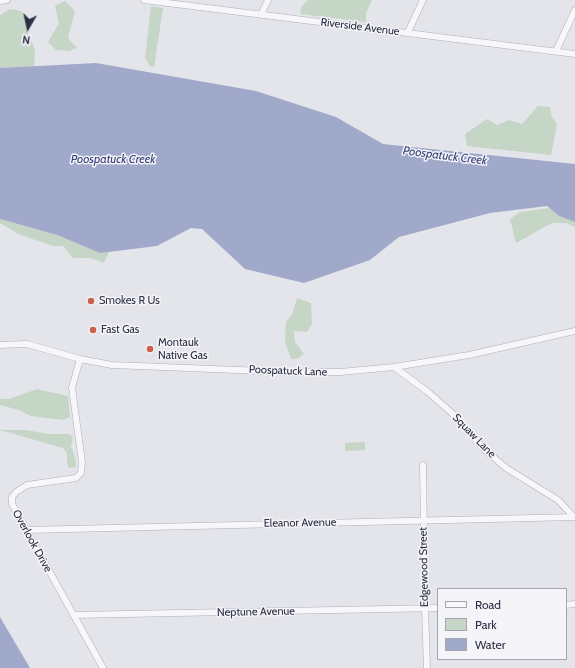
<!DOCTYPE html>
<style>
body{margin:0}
#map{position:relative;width:575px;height:668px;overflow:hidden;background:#e4e5eb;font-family:Cabin,sans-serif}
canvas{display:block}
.legend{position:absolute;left:437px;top:588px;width:130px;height:72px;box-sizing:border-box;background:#f4f4f9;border:1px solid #a4a5b1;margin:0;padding:5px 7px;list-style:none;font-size:12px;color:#2c2e44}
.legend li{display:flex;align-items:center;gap:8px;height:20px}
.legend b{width:20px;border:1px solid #a4a5b1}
.north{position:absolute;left:8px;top:8px;width:40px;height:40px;-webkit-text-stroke:3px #f4f4f9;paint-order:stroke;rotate:189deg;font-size:11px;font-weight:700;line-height:16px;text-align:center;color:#2c2e44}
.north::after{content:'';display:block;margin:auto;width:14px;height:18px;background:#2c2e44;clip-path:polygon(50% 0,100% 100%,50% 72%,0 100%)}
</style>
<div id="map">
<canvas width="575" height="668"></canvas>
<ul class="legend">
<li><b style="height:5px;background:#f7f7fa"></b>Road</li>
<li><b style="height:11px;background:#c5d5c6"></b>Park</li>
<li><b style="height:11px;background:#a0a9ca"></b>Water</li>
</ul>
<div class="north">N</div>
</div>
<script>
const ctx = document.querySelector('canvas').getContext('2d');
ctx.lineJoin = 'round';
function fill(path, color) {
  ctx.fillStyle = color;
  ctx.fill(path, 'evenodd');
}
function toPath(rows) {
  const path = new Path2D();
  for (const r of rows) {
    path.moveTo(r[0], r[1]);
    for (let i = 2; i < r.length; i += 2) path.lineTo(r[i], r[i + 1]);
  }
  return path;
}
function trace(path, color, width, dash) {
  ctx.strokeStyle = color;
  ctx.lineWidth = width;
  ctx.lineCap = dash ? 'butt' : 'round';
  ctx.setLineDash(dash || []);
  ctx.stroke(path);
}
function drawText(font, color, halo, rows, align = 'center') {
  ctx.font = font + ' Cabin,sans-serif';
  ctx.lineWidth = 3;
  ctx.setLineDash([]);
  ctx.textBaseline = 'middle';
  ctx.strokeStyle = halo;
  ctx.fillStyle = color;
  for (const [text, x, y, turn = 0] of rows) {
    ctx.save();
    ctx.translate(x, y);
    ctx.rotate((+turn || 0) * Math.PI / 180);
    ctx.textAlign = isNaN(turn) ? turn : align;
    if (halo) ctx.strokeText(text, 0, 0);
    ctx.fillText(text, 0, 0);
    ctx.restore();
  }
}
fill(toPath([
 [308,0,372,0,366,13,366,22,300,14,302,6],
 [65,1,75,11,68,38,77,48,69,51,56,50,48,42,59,23,55,6],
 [151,6,163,8,154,67,150,66,145,58],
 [10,9,21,11,26,16,27,30,35,50,34,67,0,68,0,15],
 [538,106,550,107,552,117,557,124,551,155,467,146,465,134,487,119,497,125,509,120,522,124],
 [549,208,559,216,575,222,575,227,567,223,552,223,516,243,510,219,520,212],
 [0,219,57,235,100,253,109,252,104,263,90,258,73,258,63,246,53,246,18,234,0,223],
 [297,298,311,303,312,324,307,332,294,331,295,342,304,354,297,359,291,359,285,342,286,322,292,315],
 [37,389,68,396,70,417,63,420,31,416,19,410,0,405,0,399,9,399],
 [0,430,25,430,49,434,69,434,73,437,71,446,76,461,76,467,69,468,67,463,67,453,63,448],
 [365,442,365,450,345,451,345,443]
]), '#c5d5c6');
fill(toPath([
 [96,63,256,91,336,117,383,144,575,164,575,222,559,216,547,206,490,213,399,237,370,260,304,283,245,269,202,229,191,228,157,246,100,253,57,235,0,219,0,68],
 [0,617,30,668,0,668]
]), '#a0a9ca');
const street = toPath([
 [144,0,575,54],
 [0,1,7,0],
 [261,15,268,0],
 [408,32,423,0],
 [556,51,575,10],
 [0,345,27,344,80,359,112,365,289,372,340,372,394,367,469,355,575,331],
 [80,359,72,388,82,462,81,473,76,478,27,485,16,492,12,497,12,504,103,668],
 [394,367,428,392,453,414,485,450,506,468,558,500,574,517],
 [423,465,425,608,427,668],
 [26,530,575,517],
 [566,605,575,604],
 [73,615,438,608]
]);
trace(street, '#adaeb9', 7);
trace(street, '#f7f7fa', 6);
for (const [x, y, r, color] of [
 [91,301,4,"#cc5e4d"],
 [93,330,4,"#cc5e4d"],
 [150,349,4,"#cc5e4d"]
]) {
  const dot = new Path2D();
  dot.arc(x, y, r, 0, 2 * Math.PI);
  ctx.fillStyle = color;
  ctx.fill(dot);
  trace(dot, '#f4f4f9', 1.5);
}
drawText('11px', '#2c2e44', '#f4f4f9', [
 ["Riverside Avenue",360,27,7],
 ["Poospatuck Lane",288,371,2],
 ["Squaw Lane",474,436,46],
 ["Eleanor Avenue",300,523,-1],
 ["Overlook Drive",32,541,61],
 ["Edgewood Street",424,567,-91],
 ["Neptune Avenue",256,612,-1]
]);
drawText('11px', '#2c2e44', '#f4f4f9', [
 ["Smokes R Us",99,301],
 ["Fast Gas",101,330],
 ["Montauk",158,343],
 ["Native Gas",158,356]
], 'left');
drawText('italic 12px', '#364177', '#f4f4f9', [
 ["Poospatuck Creek",445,156,7],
 ["Poospatuck Creek",113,159]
]);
</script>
